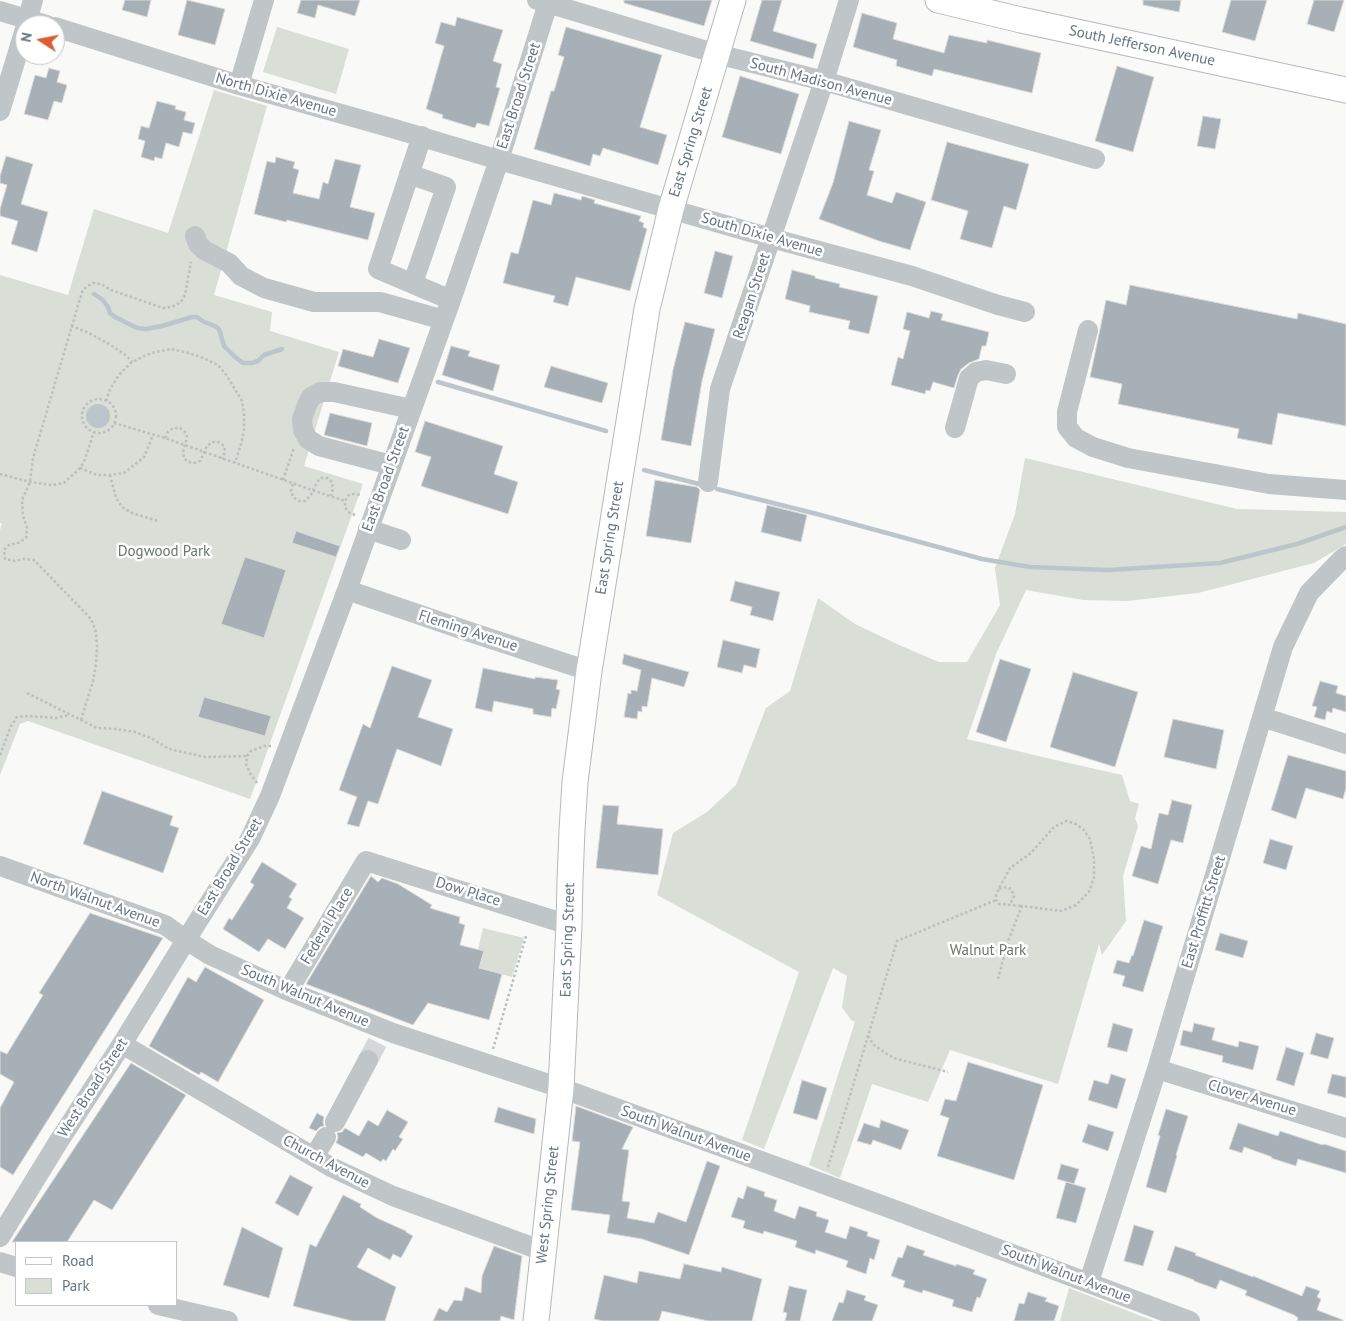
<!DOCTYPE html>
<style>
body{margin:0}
#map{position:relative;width:1346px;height:1321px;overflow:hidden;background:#f9f9f7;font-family:"PT Sans",sans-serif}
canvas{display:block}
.legend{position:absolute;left:15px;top:1241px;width:162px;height:65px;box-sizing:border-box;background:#fff;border:1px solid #c1c7cc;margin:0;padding:6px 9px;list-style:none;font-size:15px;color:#657480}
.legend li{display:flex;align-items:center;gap:10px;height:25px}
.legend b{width:25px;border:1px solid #c1c7cc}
.north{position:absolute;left:15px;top:15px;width:50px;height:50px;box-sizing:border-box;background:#fff;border:1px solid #c1c7cc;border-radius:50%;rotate:281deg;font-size:14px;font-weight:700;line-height:20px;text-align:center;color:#657480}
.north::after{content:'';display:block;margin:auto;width:18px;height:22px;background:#dc5f34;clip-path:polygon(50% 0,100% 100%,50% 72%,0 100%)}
</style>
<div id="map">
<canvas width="1346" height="1321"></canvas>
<ul class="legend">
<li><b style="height:6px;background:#fff"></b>Road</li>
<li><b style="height:14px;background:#d9ded6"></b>Park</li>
</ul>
<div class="north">N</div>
</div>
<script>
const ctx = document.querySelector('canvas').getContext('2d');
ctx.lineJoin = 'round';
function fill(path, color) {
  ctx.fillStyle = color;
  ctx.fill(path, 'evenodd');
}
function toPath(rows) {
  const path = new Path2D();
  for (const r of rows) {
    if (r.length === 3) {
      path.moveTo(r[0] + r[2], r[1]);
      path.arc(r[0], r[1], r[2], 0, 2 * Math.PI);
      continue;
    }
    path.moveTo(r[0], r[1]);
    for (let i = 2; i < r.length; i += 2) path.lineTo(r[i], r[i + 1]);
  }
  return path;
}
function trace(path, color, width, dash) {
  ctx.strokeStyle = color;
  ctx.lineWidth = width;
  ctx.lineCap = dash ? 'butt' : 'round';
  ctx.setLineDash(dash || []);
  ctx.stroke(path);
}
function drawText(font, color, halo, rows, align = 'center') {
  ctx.font = font + ' "PT Sans",sans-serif';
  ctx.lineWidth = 5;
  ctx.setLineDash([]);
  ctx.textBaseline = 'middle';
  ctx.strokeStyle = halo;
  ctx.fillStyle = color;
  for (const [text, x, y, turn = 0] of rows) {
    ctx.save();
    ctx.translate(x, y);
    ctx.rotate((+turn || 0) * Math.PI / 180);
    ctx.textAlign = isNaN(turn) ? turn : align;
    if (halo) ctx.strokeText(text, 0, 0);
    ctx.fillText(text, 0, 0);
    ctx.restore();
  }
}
fill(toPath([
 [277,27,349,49,336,94,263,72],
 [214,90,267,106,214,295,272,312,270,331,339,352,304,466,363,484,250,799,28,721,20,724,0,775,0,530,2,523,0,523,0,275,68,295,94,209,168,233],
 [1025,458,1237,509,1346,512,1346,544,1314,563,1198,593,1127,601,1083,600,1026,590,996,654,967,739,1064,762,1122,775,1130,801,1139,804,1135,818,1138,826,1123,876,1126,921,1102,955,1099,944,1058,1084,950,1050,928,1102,872,1084,840,1178,809,1165,855,1022,851,1020,842,1007,847,976,833,968,764,1149,742,1140,799,972,657,895,673,833,707,812,736,785,766,708,790,691,818,598,855,624,899,645,939,662,967,662,1000,605,995,568,1015,514],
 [483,928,524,938,512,977,479,968,484,952,478,950],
 [1069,1288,1154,1321,1060,1321]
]), '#d9ded6');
fill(toPath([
 [98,416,12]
]), '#bcc5cb');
trace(toPath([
 [94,294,103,300,108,307,110,313,115,317,137,328,146,329,162,326,192,317,197,317,204,322,215,326,218,328,220,332,224,346,234,356,243,363,252,363,258,361,264,355,282,349],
 [438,382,606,431],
 [644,470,699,484],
 [717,489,817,514,982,559,1030,567,1108,570,1220,563,1297,544,1346,527]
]), '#bcc5cb', 4.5);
const building = toPath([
 [125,0,151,0,147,17,122,10,125,0],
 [187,0,225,9,215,45,178,35,187,0],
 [301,0,360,0,355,16,318,5,315,18,297,13,301,0],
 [624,0,712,0,704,26,624,3,624,0],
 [762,0,782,0,773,31,817,44,813,59,750,41,762,0],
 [1143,0,1181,0,1179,12,1143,5,1143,0],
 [1231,0,1267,0,1255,41,1222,32,1231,0],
 [1314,0,1344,0,1334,32,1307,24,1314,0],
 [862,13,897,23,893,39,944,53,949,35,987,43,987,40,1041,53,1032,93,934,69,932,76,896,66,897,60,853,47,862,13],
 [457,17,503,30,493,61,502,64,496,87,500,88,489,126,477,123,475,128,442,118,443,115,426,109,444,46,435,43,441,22,455,26,457,17],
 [566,27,662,55,640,127,667,135,658,165,603,148,600,156,593,154,590,166,534,149,551,91,554,91,564,57,558,55,566,27],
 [1117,66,1154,77,1133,152,1095,141,1117,66],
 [49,68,60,71,57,82,67,85,62,103,54,101,48,120,24,114,35,75,46,78,49,68],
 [740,76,799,94,781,154,722,137,740,76],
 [157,101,176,106,175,109,186,112,184,120,195,123,192,134,183,132,179,147,166,143,162,159,155,157,154,161,141,157,145,141,138,139,141,126,149,128,157,101],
 [1203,116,1221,119,1215,149,1197,146,1203,116],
 [849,121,881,130,869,170,874,171,867,195,892,203,896,192,926,202,910,250,879,241,819,219,833,183,849,121],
 [947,142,1029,164,1016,210,1004,206,992,248,960,239,968,211,931,200,947,142],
 [6,156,33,164,21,204,48,212,37,252,11,244,18,221,0,216,0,209,7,185,0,183,0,176,6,156],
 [276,157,295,162,293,168,299,170,293,193,319,199,323,182,328,184,335,159,361,165,350,207,375,213,368,240,287,220,286,222,254,214,267,161,275,163,276,157],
 [554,193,581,200,582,196,595,200,594,203,641,216,639,221,644,223,643,227,647,229,630,291,576,277,568,306,553,302,555,296,503,283,511,252,518,254,533,200,551,205,554,193],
 [715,251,733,256,722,298,704,293,715,251],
 [792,270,815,276,815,278,840,284,839,287,878,296,869,334,848,329,850,321,809,312,810,306,785,299,792,270],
 [1130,285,1297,319,1298,313,1346,324,1346,426,1278,413,1272,445,1237,438,1239,429,1118,404,1122,384,1090,377,1106,300,1126,305,1130,285],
 [931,311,943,314,941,320,989,332,986,346,982,346,979,359,969,363,961,369,958,375,954,388,933,382,930,391,926,390,925,394,891,385,898,357,903,359,910,331,903,329,907,312,929,318,931,311],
 [685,322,715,329,702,381,691,446,661,440,673,370,685,322],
 [379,339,410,348,398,383,338,366,343,349,373,357,379,339],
 [451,346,470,351,468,356,500,365,493,391,442,375,451,346],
 [551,366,608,383,602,403,544,387,551,366],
 [330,413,372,423,367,446,324,435,330,413],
 [425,421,503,446,494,474,518,482,508,514,421,486,431,457,415,452,425,421],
 [655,480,697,487,700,490,691,543,646,536,655,480],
 [767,505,807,515,801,542,761,532,767,505],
 [296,531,340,546,336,557,292,543,296,531],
 [245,557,286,570,264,638,221,624,245,557],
 [735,581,780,592,773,621,750,615,752,607,730,601,735,581],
 [723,640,760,649,756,668,744,665,742,673,717,667,723,640],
 [624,654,689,672,684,687,652,678,647,707,642,706,642,712,638,711,637,719,624,717,628,693,631,694,631,690,637,691,641,670,622,664,624,654],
 [1000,659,1031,669,1006,742,976,732,1000,659],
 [392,666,432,680,418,717,453,729,441,766,397,749,378,804,368,801,359,827,347,824,357,797,339,790,363,724,370,728,392,666],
 [483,668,535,679,535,677,558,680,556,689,560,690,556,709,552,708,551,717,533,714,533,709,494,701,492,712,475,708,483,668],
 [1073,672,1138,692,1115,767,1050,747,1073,672],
 [1320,681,1338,686,1336,693,1346,696,1346,712,1333,708,1332,713,1327,711,1325,720,1314,717,1317,707,1312,706,1320,681],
 [204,697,271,716,265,736,198,717,204,697],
 [1173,719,1224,730,1216,769,1164,757,1173,719],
 [1288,755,1346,771,1346,788,1343,799,1306,788,1296,819,1271,810,1288,755],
 [102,791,173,816,170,825,179,828,163,873,83,844,102,791],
 [1172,800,1192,805,1183,843,1171,840,1158,884,1132,876,1141,846,1151,849,1159,813,1168,815,1172,800],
 [603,805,619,806,617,824,663,829,658,875,596,868,603,805],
 [1270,839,1293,846,1286,870,1263,863,1270,839],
 [262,862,297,884,289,897,292,899,287,908,304,918,285,949,268,939,259,952,223,929,229,918,232,920,254,885,250,882,262,862],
 [371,876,378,882,382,878,398,884,432,905,430,908,460,917,459,923,465,925,460,945,484,951,479,968,502,974,489,1020,428,1003,413,1025,306,984,371,876],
 [90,913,163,938,13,1175,0,1167,0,1108,14,1082,0,1074,0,1051,7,1054,43,995,39,993,90,913],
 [1144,920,1163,926,1143,992,1122,986,1125,976,1113,973,1117,960,1129,963,1132,955,1133,956,1144,920],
 [1220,933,1248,941,1243,958,1215,950,1220,933],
 [205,967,264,1000,218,1082,201,1072,199,1075,149,1046,188,977,196,982,205,967],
 [1113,1023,1133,1029,1127,1052,1107,1047,1113,1023],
 [1194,1023,1215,1028,1212,1040,1238,1047,1239,1041,1259,1046,1253,1070,1222,1062,1223,1056,1180,1045,1183,1030,1192,1032,1194,1023],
 [1316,1033,1334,1038,1328,1059,1310,1054,1316,1033],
 [1286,1047,1304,1053,1294,1086,1276,1080,1286,1047],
 [968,1062,1043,1085,1014,1180,937,1156,949,1118,940,1115,945,1099,956,1101,968,1062],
 [131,1063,186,1095,112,1210,94,1200,67,1242,12,1242,131,1063],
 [1111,1074,1126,1079,1117,1109,1088,1100,1094,1080,1108,1084,1111,1074],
 [1332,1074,1346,1077,1346,1098,1327,1093,1332,1074],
 [802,1080,827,1088,817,1120,793,1113,802,1080],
 [576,1106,633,1127,622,1149,629,1150,622,1201,630,1202,627,1218,654,1223,658,1212,686,1222,707,1161,720,1166,689,1255,642,1239,607,1233,610,1215,571,1210,580,1142,572,1141,576,1106],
 [498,1107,536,1119,534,1134,494,1122,498,1107],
 [1166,1109,1188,1116,1176,1155,1177,1156,1166,1193,1146,1187,1160,1136,1158,1135,1166,1109],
 [387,1110,408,1122,399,1137,403,1139,395,1151,393,1149,386,1161,383,1159,381,1162,366,1153,363,1157,336,1143,338,1138,337,1133,342,1132,345,1128,359,1136,368,1120,378,1126,387,1110],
 [317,1113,324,1117,323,1122,324,1126,320,1127,316,1131,309,1128,317,1113],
 [881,1120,909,1130,901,1150,873,1140,871,1145,857,1141,864,1123,879,1128,881,1120],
 [1238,1123,1278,1136,1280,1131,1323,1145,1324,1144,1346,1151,1346,1173,1298,1159,1296,1166,1271,1158,1272,1157,1244,1147,1242,1153,1229,1149,1238,1123],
 [1088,1124,1114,1132,1108,1151,1082,1142,1088,1124],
 [1061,1164,1079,1169,1074,1184,1057,1179,1061,1164],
 [290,1175,313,1187,298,1216,275,1203,290,1175],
 [1066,1182,1086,1188,1076,1223,1056,1218,1066,1182],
 [747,1186,765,1192,764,1196,777,1200,774,1211,795,1219,799,1206,817,1212,816,1216,829,1220,825,1232,846,1239,850,1226,868,1232,867,1236,880,1240,874,1260,870,1258,866,1274,846,1267,848,1261,816,1250,815,1254,795,1247,797,1241,764,1231,763,1234,743,1228,745,1221,731,1217,738,1197,743,1199,747,1186],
 [343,1195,361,1204,360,1207,377,1218,406,1231,406,1232,413,1236,401,1258,393,1254,390,1260,368,1248,357,1267,396,1287,385,1321,352,1321,293,1306,310,1244,316,1247,343,1195],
 [1134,1225,1154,1231,1143,1266,1124,1261,1134,1225],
 [242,1227,283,1248,269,1298,223,1285,242,1227],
 [907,1245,925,1251,923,1255,956,1266,956,1264,975,1270,973,1274,987,1279,980,1298,977,1297,972,1312,952,1306,954,1300,923,1290,922,1293,903,1287,905,1281,891,1276,898,1257,902,1258,907,1245],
 [494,1246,522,1256,514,1320,501,1316,500,1321,433,1321,439,1308,447,1312,454,1300,462,1301,465,1287,481,1293,482,1276,494,1246],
 [1175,1246,1196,1253,1195,1255,1253,1277,1253,1276,1302,1296,1306,1286,1320,1291,1317,1297,1321,1299,1317,1310,1343,1320,1343,1321,1297,1321,1298,1318,1294,1315,1245,1295,1247,1291,1220,1280,1216,1289,1194,1281,1194,1280,1167,1270,1175,1246],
 [684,1264,721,1272,722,1267,762,1279,752,1321,708,1321,662,1311,659,1321,603,1321,594,1319,604,1275,637,1283,639,1271,680,1279,684,1264],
 [789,1286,807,1290,800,1321,785,1321,787,1313,783,1312,789,1286],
 [847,1290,866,1296,864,1300,878,1305,872,1321,832,1321,839,1302,843,1303,847,1290],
 [1028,1292,1047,1298,1045,1301,1059,1306,1054,1321,1014,1321,1019,1303,1024,1304,1028,1292]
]);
fill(building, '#a7b0b6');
trace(building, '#dbdbd9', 1);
trace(toPath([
 [368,1060,384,1030]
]), '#d4d8d9', 20, [20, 10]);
const major = toPath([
 [938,0,1021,20,1346,90],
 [536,1321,561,1088,569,925,570,880,572,830,575,782,589,671,647,309,671,209,733,0]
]);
trace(major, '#b4b9bd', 27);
trace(toPath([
 [71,326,89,333,109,344,127,356,132,362],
 [99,416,17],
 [106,401,110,389,119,375,132,362,151,353,171,349,189,353,203,358,218,365,227,376,242,401,244,413,244,431,241,444,235,463],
 [114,423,165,438,312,490,345,501],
 [165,438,168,432,173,428,180,428,186,433,187,437,183,452,184,458,188,462,194,463,200,461,207,446,212,442,218,442,224,446,225,452,222,459],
 [80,468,97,475,110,475,124,473,144,457,153,435],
 [0,474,30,482,52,485,64,483,80,468,84,462,94,432],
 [110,475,116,498,122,507,132,513,158,521],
 [283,480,294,448],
 [293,484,291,491,293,497,299,501,305,501,311,495,317,482,321,478,327,478,332,482,333,488,331,496],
 [355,515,348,512,345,507,345,501,349,495,354,494,362,495],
 [27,693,97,728,116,729,135,732,151,738,169,749,205,757,247,756],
 [81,720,93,681,96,664,97,647,96,632,91,619,34,560,24,559,15,561,5,559,4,550,9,545,18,543,26,538,27,528,23,516,22,500,30,482,33,458,82,292,86,287,93,283,101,284,111,290,163,308,172,307,181,302,185,295,191,262],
 [0,755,11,726,17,717,29,716,56,718,69,715],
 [257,783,250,773,246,764,247,756,251,751,259,748,264,746,272,746],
 [999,889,1007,887,1011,889,1014,896,1011,902,1008,905],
 [998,979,1008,941,1022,906,1061,911,1076,905,1089,892,1094,878,1094,859,1090,839,1083,829,1074,823,1066,821,1054,827,1031,853,1010,868,996,894,996,900,999,904,1022,906],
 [868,1036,874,1045,893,1058,948,1072],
 [493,1049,526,936],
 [828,1167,897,941,996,900]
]), '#bbbec0', 2.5, [2.5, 2.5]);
trace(toPath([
 [537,0,717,54,824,81,1095,159],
 [0,11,47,25],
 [26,25,33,0],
 [55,27,239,85,395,129,499,160,771,238,912,276,998,305,1025,312],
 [239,85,264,0],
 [0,111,25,29],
 [422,136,378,269,451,300],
 [409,174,446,187,413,283],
 [195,236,198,244,204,250,229,263,241,276,264,288,314,302,380,302,444,320],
 [1088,330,1067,412,1067,427,1076,438,1093,447,1128,458,1269,484,1346,490],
 [955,428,969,378,976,372,986,370,1006,374],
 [391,465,319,446,308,439,303,430,302,419,307,405,311,397,320,392,334,392,411,409],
 [708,482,720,389,824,81,849,0],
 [368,529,401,540],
 [347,590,473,633,589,671],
 [1262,717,1346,744],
 [0,866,165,925,186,940,210,955,288,991,393,1033,561,1088,903,1213,1190,1321],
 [288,991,366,861,569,925],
 [122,1044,331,1167,393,1196,543,1251],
 [1157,1069,1346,1128],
 [335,1122,368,1060],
 [314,1157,326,1137],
 [0,1237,57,1144,122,1044,196,924,250,839,270,796,347,590,451,300,499,160,549,0],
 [0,1262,16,1267],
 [1089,1282,1157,1069,1283,647,1309,593,1342,559,1346,556],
 [158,1305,228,1321]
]), '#c0c5c8', 20);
trace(major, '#fff', 25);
drawText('15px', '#657480', '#fff', [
 ["South Jefferson Avenue",1142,46,12],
 ["South Madison Avenue",821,82,15],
 ["North Dixie Avenue",276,95,16],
 ["East Broad Street",519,96,-72],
 ["East Spring Street",691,142,-73],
 ["South Dixie Avenue",762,235,16],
 ["Reagan Street",752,296,-72],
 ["East Broad Street",386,479,-70],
 ["East Spring Street",610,538,-81],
 ["Fleming Avenue",468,631,18],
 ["East Broad Street",230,867,-59],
 ["Dow Place",468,892,17],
 ["North Walnut Avenue",95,900,20],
 ["East Proffitt Street",1204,912,-73],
 ["Federal Place",327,926,-59],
 ["East Spring Street",568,940,-88],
 ["South Walnut Avenue",305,996,23],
 ["West Broad Street",93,1088,-57],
 ["Clover Avenue",1252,1098,17],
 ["South Walnut Avenue",686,1134,20],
 ["Church Avenue",326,1162,28],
 ["West Spring Street",548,1205,-84],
 ["South Walnut Avenue",1066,1274,21]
]);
drawText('15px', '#677964', '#fff', [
 ["Dogwood Park",164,552],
 ["Walnut Park",988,951]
]);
</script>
